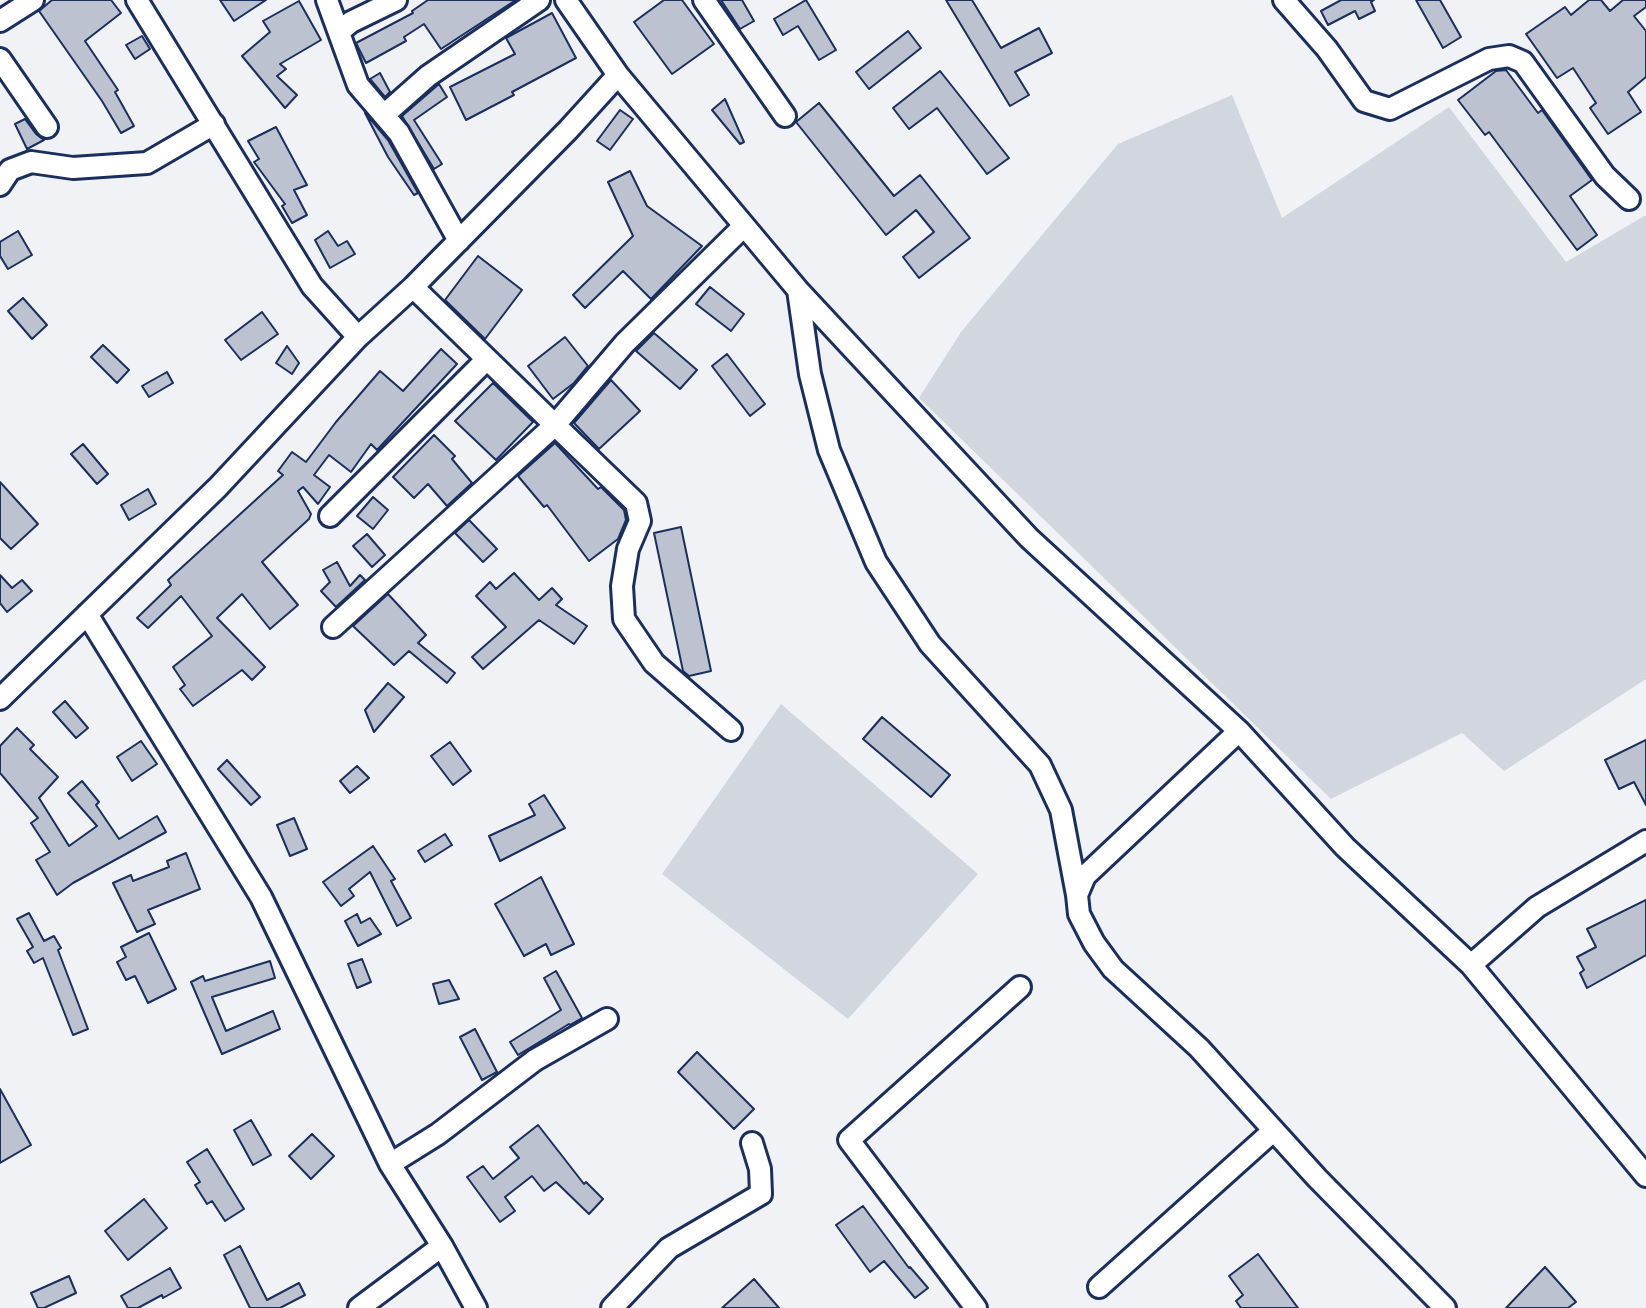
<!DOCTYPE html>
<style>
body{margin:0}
canvas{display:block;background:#f1f2f5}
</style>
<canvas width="1646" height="1308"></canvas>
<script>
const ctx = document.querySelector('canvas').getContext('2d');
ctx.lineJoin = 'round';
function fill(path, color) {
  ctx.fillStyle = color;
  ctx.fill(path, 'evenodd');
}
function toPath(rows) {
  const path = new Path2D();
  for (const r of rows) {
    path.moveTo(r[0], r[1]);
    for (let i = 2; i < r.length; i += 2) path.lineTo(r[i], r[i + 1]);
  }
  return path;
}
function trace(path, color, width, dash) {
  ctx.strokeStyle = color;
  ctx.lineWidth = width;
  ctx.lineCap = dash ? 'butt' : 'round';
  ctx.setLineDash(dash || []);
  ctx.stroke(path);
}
fill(toPath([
 [1232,95,1282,218,1449,107,1566,262,1646,215,1646,679,1504,771,1462,733,1331,799,919,398,961,332,1118,144],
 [781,704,978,874,848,1019,662,874]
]), '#d2d6df');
const building = toPath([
 [52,0,111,0,121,13,85,41,118,90,115,92,134,126,121,133,102,101,39,11,52,0],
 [220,0,266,0,234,21,220,0],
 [428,0,516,0,441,49,424,24,404,37,406,41,366,63,356,43,413,13,412,11,428,0],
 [664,0,682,0,714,44,672,74,634,22,664,0],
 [721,0,742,0,754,21,740,29,721,0],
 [806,0,836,50,819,60,798,26,783,35,774,19,806,0],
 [946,0,972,0,1001,48,1039,28,1052,53,1015,72,1029,95,1010,106,946,0],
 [1341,0,1374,0,1371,2,1375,11,1359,19,1355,11,1328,25,1321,11,1341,0],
 [1416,0,1440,0,1461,37,1443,48,1416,0],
 [1589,0,1601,0,1610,11,1623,0,1646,0,1646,7,1634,16,1646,31,1646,77,1628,92,1641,112,1608,134,1590,108,1596,103,1573,68,1557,78,1526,34,1565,7,1571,15,1589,0],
 [299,1,321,40,280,64,286,69,277,76,297,95,285,108,242,56,270,32,263,21,299,1],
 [552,13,576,58,512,92,514,95,466,120,450,87,515,54,506,38,552,13],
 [908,31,921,48,869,89,856,72,908,31],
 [142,36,150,49,135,59,126,45,142,36],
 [1506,70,1538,113,1542,110,1592,180,1570,196,1597,235,1577,250,1489,132,1485,135,1458,100,1496,71,1506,70],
 [940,71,1009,158,987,174,937,108,909,129,893,108,940,71],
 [380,73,390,92,385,97,370,79,380,73],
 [439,84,447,97,414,120,442,164,434,169,402,116,439,84],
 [725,99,744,142,740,144,712,110,725,99],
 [819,103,894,196,920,175,970,238,919,278,903,257,934,232,916,210,886,235,796,122,819,103],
 [620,110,633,119,610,150,597,141,620,110],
 [365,113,388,140,418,193,414,195,388,157,365,113],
 [25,119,36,134,44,140,27,149,15,124,25,119],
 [276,127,307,185,294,190,307,215,292,223,282,206,285,204,254,162,259,159,248,141,276,127],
 [630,171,647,206,702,246,651,299,623,271,585,308,573,295,633,236,608,182,630,171],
 [18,231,32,255,8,269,0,256,0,242,18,231],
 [328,231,338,246,347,241,355,254,330,268,315,240,328,231],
 [478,256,522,290,485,339,445,300,478,256],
 [710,287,744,314,731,331,696,304,710,287],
 [23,298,47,325,32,339,8,311,23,298],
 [262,312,278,334,241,360,225,340,262,312],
 [654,333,697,370,680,389,636,351,654,333],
 [565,337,588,366,574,383,553,399,528,366,565,337],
 [103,345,129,370,117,383,91,357,103,345],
 [287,346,299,363,292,374,276,363,287,346],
 [441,349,457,364,377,450,371,444,351,472,329,455,314,475,330,487,318,504,303,487,298,491,311,514,309,519,262,562,298,605,270,629,242,594,217,618,265,667,252,680,242,670,193,706,180,689,185,685,173,667,212,636,181,596,148,628,137,618,171,585,168,580,283,475,278,471,292,452,306,462,336,422,380,371,403,391,441,349],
 [727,354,765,404,750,416,712,366,727,354],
 [167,372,173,383,149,397,142,386,167,372],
 [611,380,640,411,599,449,574,423,611,380],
 [493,383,533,422,496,460,455,421,493,383],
 [434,435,455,456,452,459,472,483,447,506,428,484,414,498,393,477,434,435],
 [555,443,598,489,601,487,624,510,626,520,618,539,589,561,547,505,544,507,518,476,555,443],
 [83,444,108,474,97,484,71,454,83,444],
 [0,482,38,524,11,549,0,538,0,482],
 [148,489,156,504,129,520,121,505,148,489],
 [373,497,388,510,373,529,357,516,373,497],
 [469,520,497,549,483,562,455,533,469,520],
 [681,527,711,671,689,676,683,671,654,533,681,527],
 [367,534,385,555,372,567,353,546,367,534],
 [337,562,350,586,360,575,365,580,336,607,321,591,330,582,323,570,337,562],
 [514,573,539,600,552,588,562,599,556,605,587,626,574,644,539,620,483,669,472,657,506,627,476,596,490,582,496,589,514,573],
 [0,575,12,588,22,580,32,591,7,612,0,603,0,575],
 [388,594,426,635,418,643,455,673,447,683,409,651,394,665,353,626,388,594],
 [388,683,404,697,374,732,365,710,388,683],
 [65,701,88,728,76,738,53,712,65,701],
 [882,717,950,775,931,797,863,739,882,717],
 [17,728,34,745,30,749,58,777,39,798,69,846,97,826,68,793,82,781,99,802,96,805,119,839,157,816,166,832,73,883,57,895,36,860,50,852,31,823,38,818,0,773,0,746,17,728],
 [1646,740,1646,805,1634,782,1619,789,1605,760,1646,740],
 [141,741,157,764,132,781,117,757,141,741],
 [450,742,471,771,453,785,431,756,450,742],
 [227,760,260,797,251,805,218,769,227,760],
 [357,766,369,778,350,793,340,781,357,766],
 [544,795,565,828,500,861,489,836,535,815,529,804,544,795],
 [294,818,307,849,290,856,277,825,294,818],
 [445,834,452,845,425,862,418,851,445,834],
 [373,846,395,879,391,881,411,918,397,926,370,872,349,889,354,896,341,906,323,882,373,846],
 [186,853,200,889,148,910,155,924,137,932,113,883,131,875,133,881,169,867,167,861,186,853],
 [541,877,574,944,551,955,546,944,524,956,495,904,541,877],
 [1646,900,1646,955,1587,988,1580,973,1584,970,1577,957,1596,947,1587,929,1646,900],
 [29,913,44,941,54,936,61,948,58,950,88,1029,73,1035,43,958,34,963,27,951,33,947,17,919,29,913],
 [357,914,361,923,370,918,381,934,358,946,345,921,357,914],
 [149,933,176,989,148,1003,135,976,126,980,117,962,126,957,121,947,149,933],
 [362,959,371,982,357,988,348,964,362,959],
 [270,961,275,978,212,997,226,1031,273,1011,280,1029,222,1054,191,982,203,976,205,981,270,961],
 [556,971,582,1018,570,1025,569,1024,518,1055,510,1042,561,1010,544,978,556,971],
 [449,980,459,999,439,1004,433,984,449,980],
 [475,1029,497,1072,482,1080,460,1037,475,1029],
 [697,1052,754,1109,734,1129,678,1072,697,1052],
 [0,1089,31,1145,0,1163,0,1089],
 [251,1120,271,1155,253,1165,234,1130,251,1120],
 [538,1125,584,1184,586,1182,603,1199,589,1214,556,1182,544,1191,532,1176,505,1197,515,1211,500,1222,467,1177,483,1166,493,1179,519,1158,510,1147,538,1125],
 [312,1134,334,1156,311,1179,289,1156,312,1134],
 [207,1149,244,1209,225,1221,212,1201,207,1204,195,1185,200,1182,187,1162,207,1149],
 [144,1199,167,1228,128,1260,105,1231,144,1199],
 [863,1206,909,1268,910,1267,928,1288,915,1298,884,1261,870,1272,836,1225,863,1206],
 [240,1246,267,1300,299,1283,305,1295,280,1308,250,1308,224,1255,240,1246],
 [1258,1254,1298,1308,1241,1308,1236,1301,1243,1295,1229,1276,1258,1254],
 [1545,1267,1576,1302,1568,1308,1506,1308,1545,1267],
 [170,1268,181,1288,163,1298,162,1295,138,1308,128,1308,121,1296,170,1268],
 [69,1276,76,1293,44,1308,38,1308,31,1293,69,1276],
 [754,1279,779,1308,722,1308,754,1279]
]);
fill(building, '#bcc2d0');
trace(building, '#1b2f5e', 2);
const minor = toPath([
 [137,0,312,286,358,337],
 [327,0,358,85,399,133,459,241],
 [704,0,785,116],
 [1284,0,1327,49,1364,101,1390,109,1489,59,1509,56,1523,62,1605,176,1629,199],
 [0,21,33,0],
 [340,31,351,22,396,0],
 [0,59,47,127],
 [618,75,798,290,1029,538,1239,731,1345,847,1471,965,1646,1176],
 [384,115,428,76,539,0],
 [0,185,10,170,31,162,73,168,147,163,214,124],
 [798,290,810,374,829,450,876,562,930,644,1040,765,1061,810,1077,895],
 [330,516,487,359],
 [87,614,261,897,390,1164,442,1246,476,1308],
 [333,627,555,425,413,287],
 [0,699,218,487,358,337,413,287,568,130,618,75,566,0],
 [731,730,654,663,624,619,622,586,628,549,640,521,636,503,555,425,625,343,744,226],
 [1239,731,1085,876,1077,895,1079,914,1094,943,1113,969,1199,1048,1317,1178,1445,1308],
 [1471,965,1537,907,1646,841],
 [390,1164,438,1134,535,1060,607,1019],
 [1099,1287,1273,1131],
 [359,1308,442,1246],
 [612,1308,669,1248,761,1194,760,1169,752,1143],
 [976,1308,849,1140,1020,987]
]);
trace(minor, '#1b2f5e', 26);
trace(minor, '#fff', 20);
</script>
